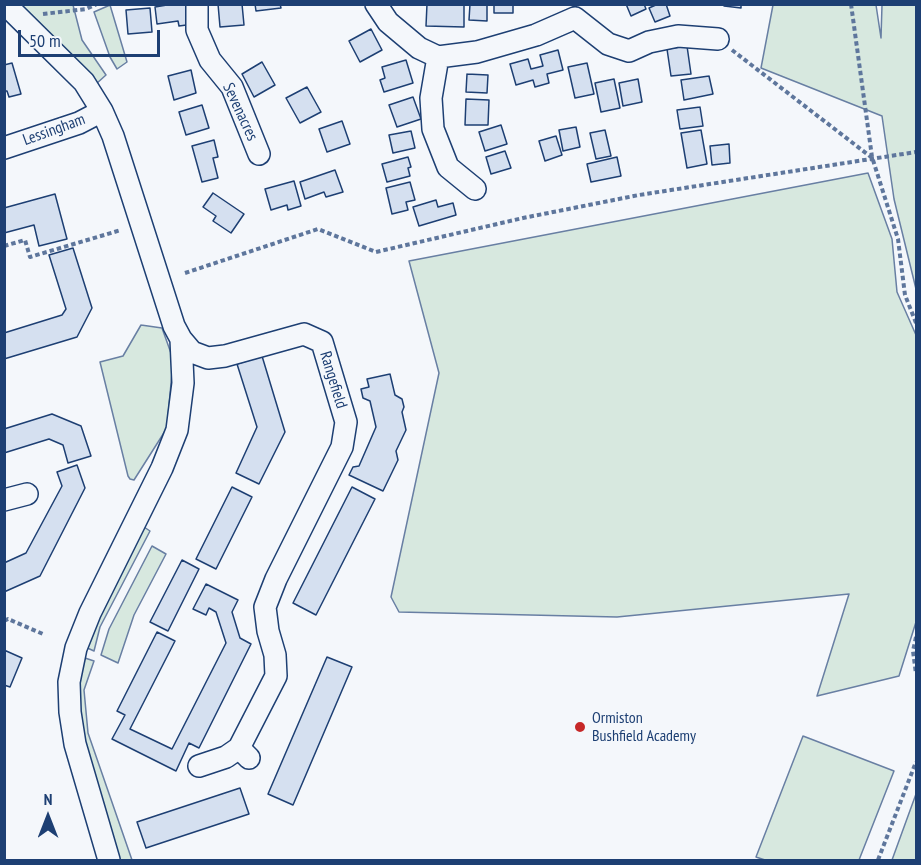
<!DOCTYPE html>
<style>
body{margin:0}
#map{position:relative;width:921px;height:865px;overflow:hidden;background:#f4f7fb;font-family:"PT Sans Narrow",sans-serif}
canvas{display:block}
.frame{position:absolute;inset:0;border:6px solid #1d3f73;pointer-events:none}
.north{position:absolute;left:18px;top:787px;width:60px;height:60px;-webkit-text-stroke:4px #f4f7fb;paint-order:stroke;rotate:0deg;font-size:16px;font-weight:700;line-height:24px;text-align:center;color:#1d3f73}
.north::after{content:'';display:block;margin:auto;width:21px;height:27px;background:#1d3f73;clip-path:polygon(50% 0,100% 100%,50% 72%,0 100%)}
.scale{position:absolute;left:18px;top:30px;width:142px;height:27px;box-sizing:border-box;border:3px solid #1d3f73;border-top:0;padding-left:8px;font-size:18px;line-height:21px;white-space:nowrap;color:#1d3f73;-webkit-text-stroke:4px #f4f7fb;paint-order:stroke}
</style>
<div id="map">
<canvas width="921" height="865"></canvas>
<div class="frame"></div>
<div class="north">N</div>
<div class="scale">50 m</div>
</div>
<script>
const ctx = document.querySelector('canvas').getContext('2d');
ctx.lineJoin = 'round';
function fill(path, color) {
  ctx.fillStyle = color;
  ctx.fill(path, 'evenodd');
}
function toPath(rows) {
  const path = new Path2D();
  for (const r of rows) {
    path.moveTo(r[0], r[1]);
    for (let i = 2; i < r.length; i += 2) path.lineTo(r[i], r[i + 1]);
  }
  return path;
}
function trace(path, color, width, dash) {
  ctx.strokeStyle = color;
  ctx.lineWidth = width;
  ctx.lineCap = dash ? 'butt' : 'round';
  ctx.setLineDash(dash || []);
  ctx.stroke(path);
}
function drawText(font, color, halo, rows, align = 'center') {
  ctx.font = font + ' "PT Sans Narrow",sans-serif';
  ctx.lineWidth = 4.5;
  ctx.setLineDash([]);
  ctx.textBaseline = 'middle';
  ctx.strokeStyle = halo;
  ctx.fillStyle = color;
  for (const [text, x, y, turn = 0] of rows) {
    ctx.save();
    ctx.translate(x, y);
    ctx.rotate((+turn || 0) * Math.PI / 180);
    ctx.textAlign = isNaN(turn) ? turn : align;
    if (halo) ctx.strokeText(text, 0, 0);
    ctx.fillText(text, 0, 0);
    ctx.restore();
  }
}
const green = toPath([
 [19,5,73,5,82,40,106,75,96,84,19,5],
 [110,5,127,62,117,69,110,57,94,12,110,5],
 [773,5,876,5,881,38,882,5,916,5,916,289,894,199,882,116,761,68,773,5],
 [868,173,892,239,897,292,916,335,916,622,899,676,817,696,849,594,617,617,399,612,391,597,439,373,409,261,868,173],
 [141,325,162,328,172,356,172,372,167,428,134,480,130,479,128,476,100,362,123,356,141,325],
 [141,525,150,531,100,627,94,651,83,646,141,525],
 [152,546,166,554,134,615,118,663,101,655,109,629,152,546],
 [82,657,94,661,84,690,88,733,132,860,116,860,78,720,78,673,82,657],
 [803,736,894,771,859,860,765,860,756,857,803,736],
 [916,794,916,860,892,860,916,794]
]);
fill(green, '#d7e8df');
trace(green, '#687fa3', 1.5);
const building = toPath([
 [173,4,192,4,194,24,179,26,178,21,157,24,155,7,173,4],
 [218,4,242,4,244,25,220,27,218,4],
 [255,4,280,4,281,8,256,11,255,4],
 [427,4,464,5,464,27,426,26,427,4],
 [470,4,487,4,487,21,469,20,470,4],
 [494,4,513,4,513,13,494,13,494,4],
 [626,4,644,4,646,9,631,16,626,4],
 [658,4,666,4,670,16,655,22,649,8,658,4],
 [724,4,741,4,741,8,724,6,724,4],
 [150,8,152,32,128,34,126,10,150,8],
 [371,29,382,50,360,62,349,41,371,29],
 [687,46,691,74,671,76,667,49,687,46],
 [558,50,563,70,547,74,549,83,535,87,533,80,516,85,510,64,528,59,531,69,543,66,540,55,558,50],
 [406,60,413,83,384,92,380,80,385,78,382,67,406,60],
 [262,62,275,85,254,97,242,74,262,62],
 [12,63,21,94,9,97,7,91,4,91,4,65,12,63],
 [587,63,594,94,575,98,568,67,587,63],
 [191,70,196,93,174,100,168,76,191,70],
 [467,74,488,75,487,93,466,92,467,74],
 [709,76,713,94,684,100,681,80,709,76],
 [614,79,620,108,601,112,595,83,614,79],
 [638,79,642,102,623,106,619,83,638,79],
 [307,87,321,112,300,123,286,98,307,87],
 [413,97,421,119,397,127,389,105,413,97],
 [466,99,489,100,488,125,465,125,466,99],
 [202,105,209,128,186,135,179,112,202,105],
 [700,107,703,126,680,129,677,110,700,107],
 [342,121,350,144,327,152,319,129,342,121],
 [501,125,507,144,485,151,479,132,501,125],
 [576,127,580,147,563,151,559,130,576,127],
 [605,130,611,156,596,159,590,133,605,130],
 [701,130,707,164,687,168,681,133,701,130],
 [411,131,415,148,393,153,389,135,411,131],
 [556,136,562,155,545,161,539,141,556,136],
 [214,140,218,157,213,158,218,178,202,182,192,146,214,140],
 [729,144,730,163,712,165,710,146,729,144],
 [505,151,511,168,491,174,486,157,505,151],
 [408,157,411,167,408,168,410,176,387,182,382,164,408,157],
 [617,157,621,176,591,182,587,164,617,157],
 [335,170,343,192,326,197,324,192,305,199,300,182,335,170],
 [294,181,301,206,288,210,287,205,271,210,265,189,294,181],
 [410,182,415,200,406,202,408,210,392,214,386,188,410,182],
 [213,193,244,214,231,233,213,221,216,216,203,207,213,193],
 [55,194,67,239,39,246,34,225,4,233,4,208,55,194],
 [436,200,438,207,453,203,456,215,419,226,413,207,436,200],
 [73,248,92,308,77,337,4,359,4,333,62,315,66,309,49,255,73,248],
 [262,356,285,432,259,484,236,473,257,427,237,364,262,356],
 [390,374,395,395,402,399,404,407,402,412,406,430,396,451,398,460,383,491,349,475,353,467,359,466,376,427,370,401,363,398,361,389,369,387,367,379,390,374],
 [52,414,81,426,91,456,68,463,63,445,49,439,4,453,4,429,52,414],
 [77,465,85,488,40,576,4,592,4,563,26,553,62,486,57,472,77,465],
 [232,487,252,497,216,569,196,559,232,487],
 [352,487,375,499,316,615,293,603,352,487],
 [182,560,199,569,168,631,150,622,182,560],
 [206,584,238,600,232,612,240,638,251,644,199,748,189,743,176,771,112,739,125,715,117,711,157,632,175,641,130,729,172,749,226,643,216,612,209,608,206,615,193,609,206,584],
 [4,650,22,658,10,687,4,685,4,650],
 [327,657,352,667,293,805,268,794,327,657],
 [240,788,249,814,146,848,137,822,240,788]
]);
fill(building, '#d5e0f0');
trace(building, '#1d3f73', 1.5);
const minor = toPath([
 [5,4,84,82,102,111,113,136,174,326,181,339,192,352,208,358,225,356,304,334,322,342,346,422,342,447,276,579,265,607,268,631,275,655,276,676,239,748],
 [197,4,197,30,210,60,232,87,259,154],
 [376,4,388,22,419,48,438,57,477,52,536,35,575,18,608,44,629,51,649,42,678,36,718,39],
 [438,57,431,98,433,129,448,167,475,189],
 [4,148,79,123,102,111],
 [4,500,27,494],
 [199,766,226,757,239,748,249,758],
 [109,860,75,744,70,712,69,682,76,648,90,613,162,468,177,430,183,383,181,339]
]);
trace(minor, '#1d3f73', 24);
trace(toPath([
 [851,4,872,157,898,239,905,295,916,323],
 [43,14,86,9,97,4],
 [732,50,871,157],
 [4,246,25,240,30,257,121,230],
 [185,273,318,229,376,252,523,218,639,195,916,152],
 [4,621,8,619,43,634],
 [916,637,913,651,916,674],
 [878,860,916,762]
]), '#5e769c', 4, [4.5, 3]);
trace(minor, '#f4f7fb', 21);
for (const [x, y, r, color] of [
 [580,727,6,"#c62828"]
]) {
  const dot = new Path2D();
  dot.arc(x, y, r, 0, 2 * Math.PI);
  ctx.fillStyle = color;
  ctx.fill(dot);
  trace(dot, '#f4f7fb', 2);
}
drawText('16px', '#1d3f73', '#f4f7fb', [
 ["Sevenacres",240,112,65],
 ["Lessingham",54,130,-20],
 ["Rangefield",333,380,73]
]);
drawText('16px', '#1d3f73', '#f4f7fb', [
 ["Ormiston",592,718],
 ["Bushfield Academy",592,736]
], 'left');
</script>
